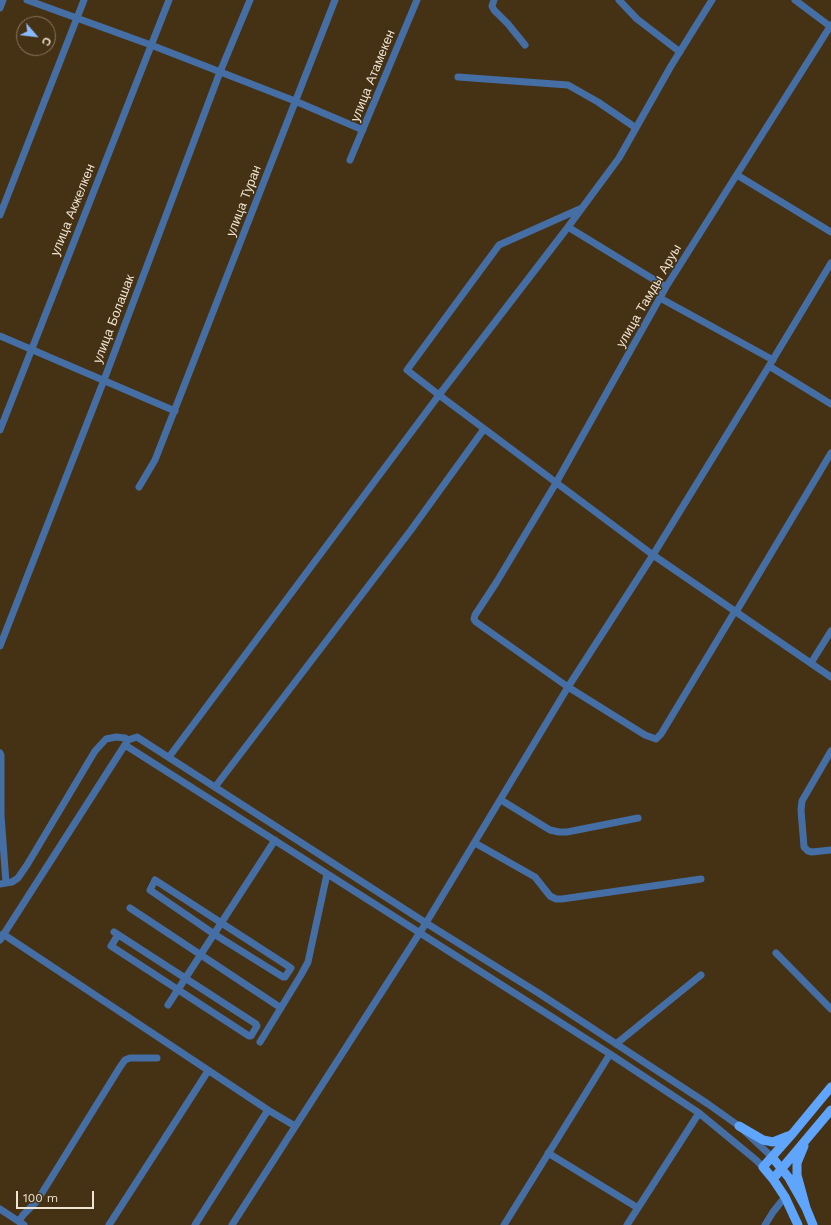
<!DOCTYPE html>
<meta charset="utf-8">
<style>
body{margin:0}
#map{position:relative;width:831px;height:1225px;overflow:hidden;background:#453114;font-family:"Work Sans",sans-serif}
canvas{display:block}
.north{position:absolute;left:16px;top:16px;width:40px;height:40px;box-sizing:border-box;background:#453114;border:1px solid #897860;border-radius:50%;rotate:118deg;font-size:11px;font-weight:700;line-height:16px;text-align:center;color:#efe3d2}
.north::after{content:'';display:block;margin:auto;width:14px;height:18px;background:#88bafc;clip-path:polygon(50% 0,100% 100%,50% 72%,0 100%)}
.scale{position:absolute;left:16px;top:1191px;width:78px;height:18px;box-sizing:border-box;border:2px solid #efe3d2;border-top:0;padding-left:5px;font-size:12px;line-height:14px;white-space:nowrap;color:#efe3d2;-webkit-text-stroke:3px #453114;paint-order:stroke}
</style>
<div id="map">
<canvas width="831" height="1225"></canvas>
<div class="north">С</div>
<div class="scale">100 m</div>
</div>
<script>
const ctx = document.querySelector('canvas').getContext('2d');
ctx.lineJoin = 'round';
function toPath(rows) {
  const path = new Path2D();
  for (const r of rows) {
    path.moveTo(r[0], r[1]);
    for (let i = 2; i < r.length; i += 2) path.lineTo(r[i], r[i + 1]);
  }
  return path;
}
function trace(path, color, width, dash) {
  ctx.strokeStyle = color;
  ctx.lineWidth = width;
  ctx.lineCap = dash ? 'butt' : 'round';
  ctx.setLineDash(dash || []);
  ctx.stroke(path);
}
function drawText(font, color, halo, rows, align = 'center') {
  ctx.font = font + ' "Work Sans",sans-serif';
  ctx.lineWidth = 3;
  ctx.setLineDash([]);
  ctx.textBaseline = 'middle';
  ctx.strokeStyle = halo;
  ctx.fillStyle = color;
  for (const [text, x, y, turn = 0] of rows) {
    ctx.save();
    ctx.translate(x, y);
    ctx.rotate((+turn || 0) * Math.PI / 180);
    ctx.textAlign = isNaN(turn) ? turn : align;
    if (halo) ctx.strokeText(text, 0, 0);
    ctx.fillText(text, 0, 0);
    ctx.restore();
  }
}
trace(toPath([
 [27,0,151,45,295,101,363,130],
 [494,0,492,6,494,10,508,24,525,45],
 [619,0,637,19,680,52],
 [795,0,831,27],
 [0,8,3,0],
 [458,77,568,85,598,102,636,128],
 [350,160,417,0],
 [737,175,831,232],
 [582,208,499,245,407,370,439,395,568,227,619,158,671,66,712,0],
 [0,215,84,0],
 [568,227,666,287],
 [660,298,773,360],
 [0,336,175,411],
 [769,366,831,404],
 [0,430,169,0],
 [139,487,155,460,335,0],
 [735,611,661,734,656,739,645,735,568,687,476,622,474,619,475,615,496,583,556,483,666,287,831,25],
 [736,612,831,453],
 [0,646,104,380,220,72,250,0],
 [811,663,831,631],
 [125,745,610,1054,699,1113,756,1160,763,1167],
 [831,751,802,801,801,810,804,847,808,851,812,852,831,850],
 [0,753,1,755,1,815,6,883],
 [169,757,439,395,653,555,831,677],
 [215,787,411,530,484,429],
 [501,800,550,830,559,832,567,832,638,818],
 [475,843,535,877,550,896,556,899,562,899,701,879],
 [155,880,291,968,285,977,283,977,214,934,150,890,155,880],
 [0,884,12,882,18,878,27,865,95,751,106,739,116,737,125,738,128,740],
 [130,908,281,1008],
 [114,932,256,1024,257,1026,251,1036,249,1036,111,946,118,935],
 [3,934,268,1110,195,1225],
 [0,940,128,740,137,737,426,923,540,994,708,1104,739,1126,772,1157],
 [776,953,831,1009],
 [168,1005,275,840],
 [260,1042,301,975,308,962,327,874],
 [616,1044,701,975],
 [268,1110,295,1126],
 [548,1153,638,1208],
 [0,1209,24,1225],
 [19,1221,23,1215,37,1201,120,1067,125,1060,130,1058,157,1058],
 [109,1225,208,1071],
 [232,1225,426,923,568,687,653,555,769,366,831,263],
 [504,1225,610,1054],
 [627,1225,699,1113],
 [765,1225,773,1212,785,1197]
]), '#446ea4', 7);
trace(toPath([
 [739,1126,763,1140,773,1142,788,1136],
 [804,1146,797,1163,797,1175,806,1208],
 [772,1157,789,1178,806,1208,813,1225],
 [773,1179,831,1110],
 [798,1225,785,1197,773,1179,763,1167,793,1133,831,1087]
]), '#5fa5fc', 9);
drawText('13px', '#efe3d2', '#453114', [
 ["улица Атамекен",373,76,-68],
 ["улица Туран",244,201,-69],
 ["улица Акжелкен",73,210,-68],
 ["улица Тамды Аруы",649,296,-60],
 ["улица Болашак",114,319,-69]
]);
</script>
